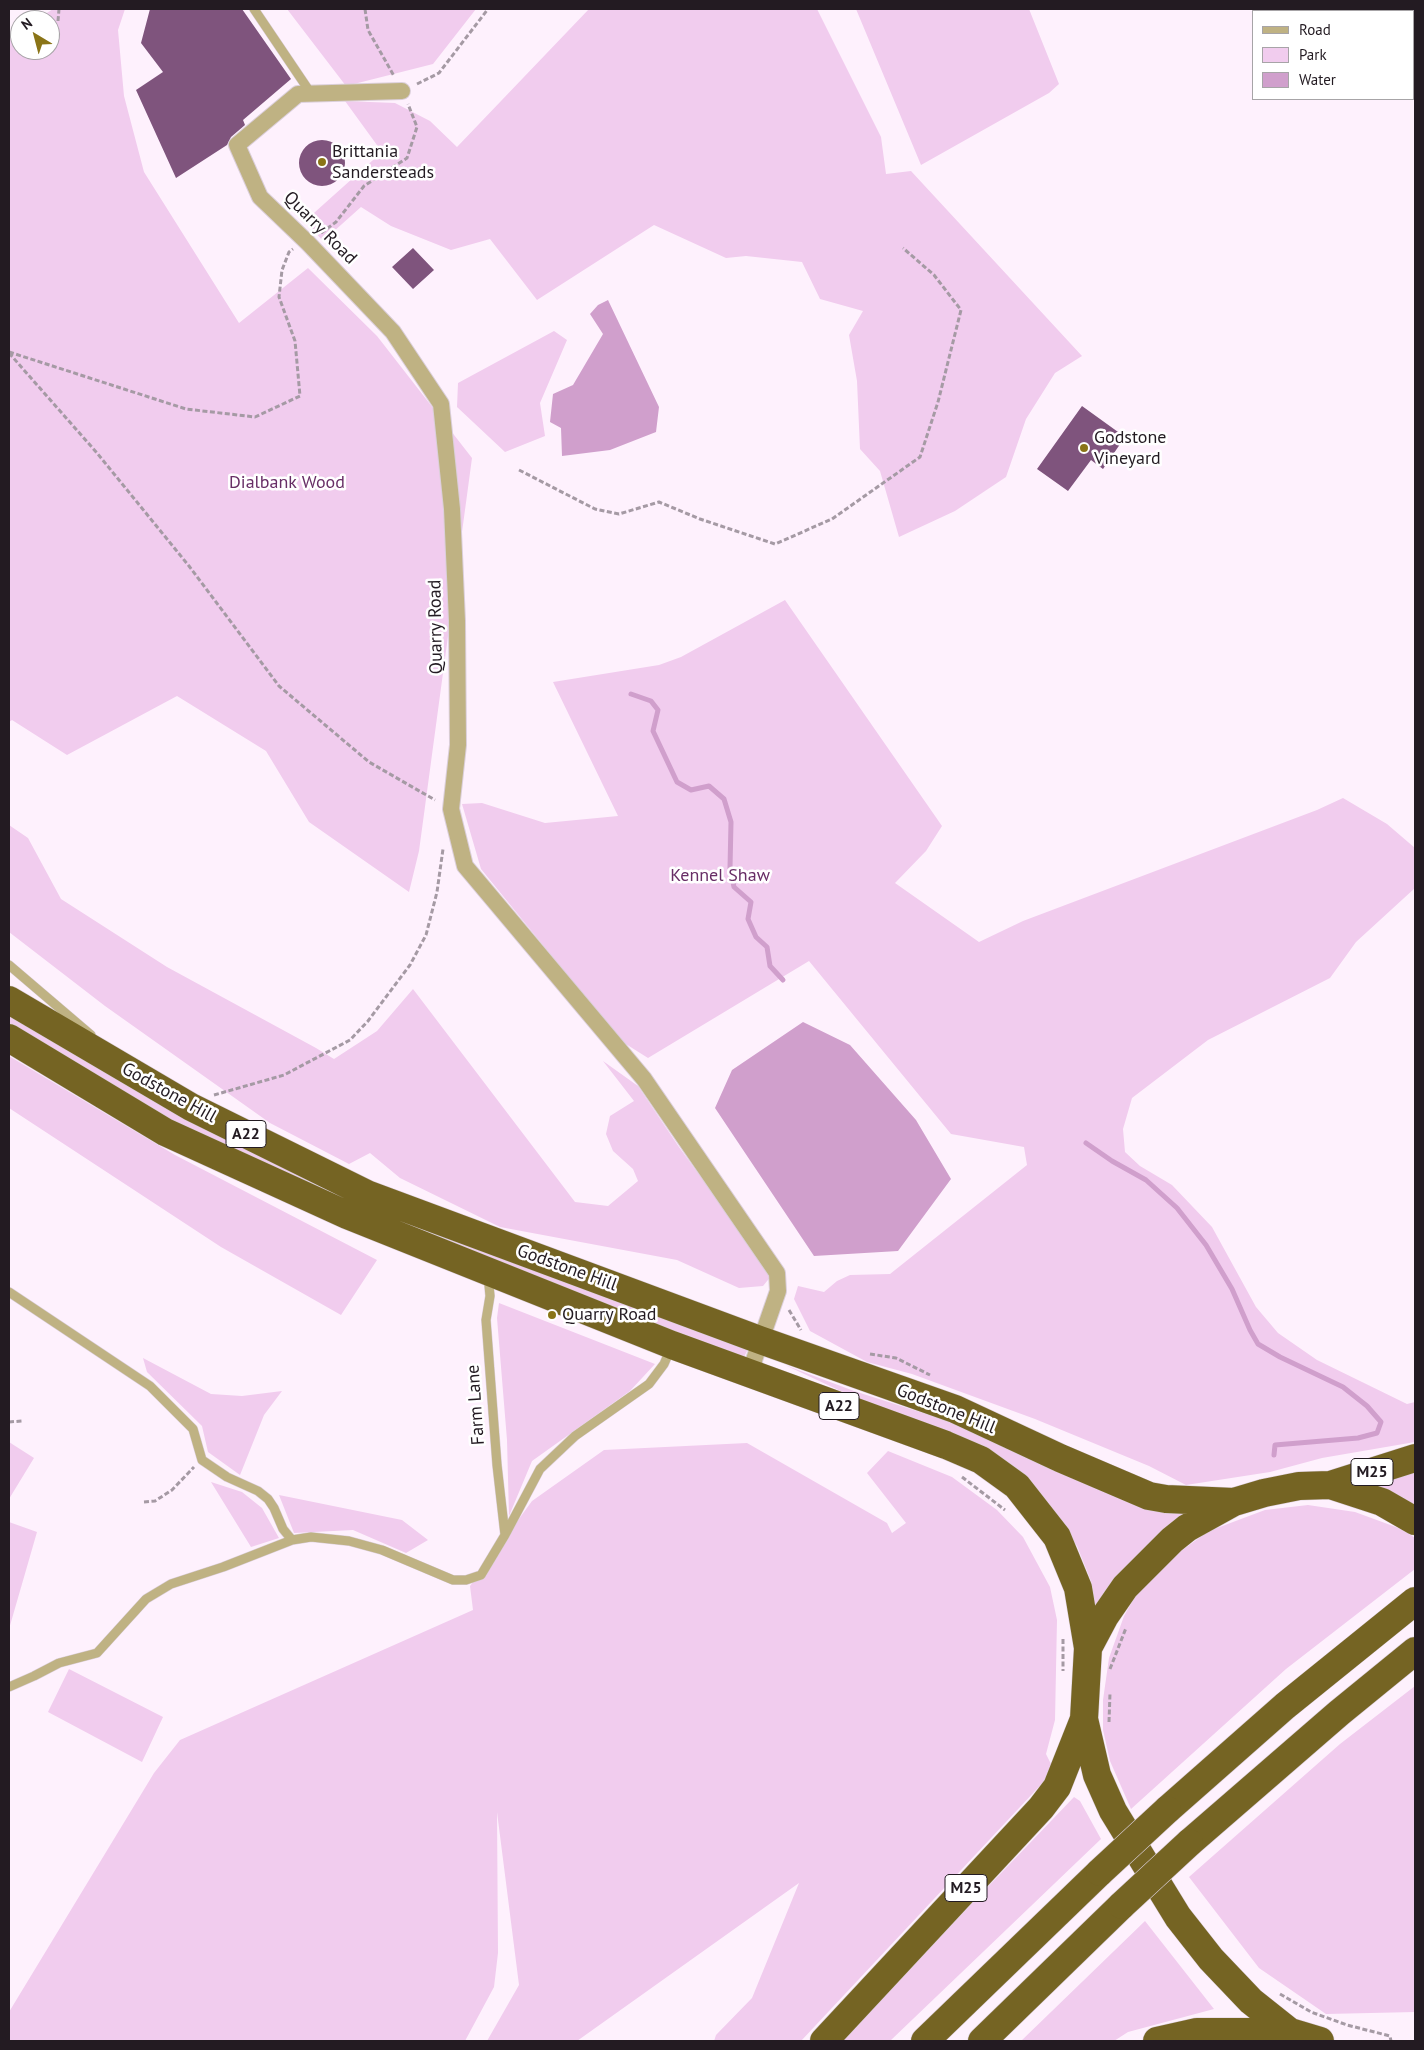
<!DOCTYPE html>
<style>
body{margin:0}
#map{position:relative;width:1424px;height:2050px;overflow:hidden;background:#fef1fd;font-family:"PT Sans",sans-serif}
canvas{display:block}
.frame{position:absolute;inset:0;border:10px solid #231b22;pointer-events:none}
.legend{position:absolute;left:1252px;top:10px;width:162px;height:90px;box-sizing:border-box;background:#fff;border:1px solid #a7a4a7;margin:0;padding:6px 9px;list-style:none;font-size:15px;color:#231b22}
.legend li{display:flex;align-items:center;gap:10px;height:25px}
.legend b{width:25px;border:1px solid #a7a4a7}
.north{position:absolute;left:10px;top:10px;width:50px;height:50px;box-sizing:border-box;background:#fff;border:1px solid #a7a4a7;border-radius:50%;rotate:323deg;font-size:14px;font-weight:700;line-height:20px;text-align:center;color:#231b22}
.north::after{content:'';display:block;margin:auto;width:18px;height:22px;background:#8a7417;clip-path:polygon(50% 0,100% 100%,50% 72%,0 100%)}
</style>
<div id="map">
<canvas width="1424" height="2050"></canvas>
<div class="frame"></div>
<ul class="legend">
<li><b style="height:6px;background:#bfb283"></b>Road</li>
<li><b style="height:14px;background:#f1ccee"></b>Park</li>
<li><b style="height:14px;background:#d09fcc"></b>Water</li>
</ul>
<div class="north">N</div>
</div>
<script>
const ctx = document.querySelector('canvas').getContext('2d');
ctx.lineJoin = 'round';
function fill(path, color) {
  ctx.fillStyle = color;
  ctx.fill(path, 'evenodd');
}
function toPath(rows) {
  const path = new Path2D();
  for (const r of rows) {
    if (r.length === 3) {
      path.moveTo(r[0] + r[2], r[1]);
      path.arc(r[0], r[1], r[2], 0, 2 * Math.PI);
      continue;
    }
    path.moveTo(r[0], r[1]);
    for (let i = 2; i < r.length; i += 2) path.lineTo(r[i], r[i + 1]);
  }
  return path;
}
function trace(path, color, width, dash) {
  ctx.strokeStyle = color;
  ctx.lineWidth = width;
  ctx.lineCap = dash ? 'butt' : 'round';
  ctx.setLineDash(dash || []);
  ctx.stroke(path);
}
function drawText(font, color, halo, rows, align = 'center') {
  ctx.font = font + ' "PT Sans",sans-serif';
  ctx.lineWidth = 5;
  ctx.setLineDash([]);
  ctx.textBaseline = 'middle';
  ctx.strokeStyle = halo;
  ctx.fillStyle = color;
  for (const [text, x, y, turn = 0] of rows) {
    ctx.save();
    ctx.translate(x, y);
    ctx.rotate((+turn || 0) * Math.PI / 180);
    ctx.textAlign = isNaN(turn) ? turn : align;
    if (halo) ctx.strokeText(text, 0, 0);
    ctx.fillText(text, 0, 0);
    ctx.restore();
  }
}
fill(toPath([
 [53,9,125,9,118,30,124,96,144,172,239,323,308,268,377,336,472,458,419,851,409,892,309,822,266,751,177,696,67,755,12,720,9,722,9,39,20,31,20,50,50,50,50,20,36,20],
 [287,9,476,9,433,64,346,86],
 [589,9,817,9,881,137,886,174,911,171,1082,356,1055,373,1026,419,1006,477,955,511,899,537,880,471,860,449,857,381,849,335,863,311,820,299,802,262,746,256,726,258,654,225,537,300,490,239,451,250,391,226,361,207,323,241,305,221,382,152,345,101,395,103,430,121,457,147],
 [856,9,1029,9,1059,84,1049,93,921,165],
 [554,331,567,340,540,403,545,436,505,452,457,407,458,383],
 [785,600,942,826,926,851,895,883,979,942,1023,921,1317,810,1343,798,1387,824,1415,848,1415,888,1356,942,1330,978,1208,1040,1132,1098,1123,1129,1125,1152,1140,1166,1172,1185,1212,1227,1256,1307,1278,1333,1317,1360,1407,1404,1415,1402,1415,1442,1322,1458,1270,1472,1186,1485,1149,1466,1035,1419,912,1374,867,1362,810,1331,794,1299,798,1286,824,1292,837,1281,850,1275,890,1274,1027,1165,1024,1147,951,1134,809,961,648,1058,621,1041,481,869,462,804,482,803,545,823,618,816,553,682,659,665,681,657],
 [9,825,28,838,61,899,167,967,316,1048,334,1059,377,1031,413,989,575,1202,608,1206,638,1181,633,1169,613,1151,606,1134,610,1116,634,1101,603,1061,638,1086,679,1147,772,1275,763,1286,739,1288,677,1260,500,1227,400,1178,370,1153,349,1164,270,1123,105,1006,9,932],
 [9,1011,182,1116,748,1349,743,1359,277,1175,138,1104,9,1025],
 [9,1056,175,1155,377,1260,341,1315,221,1247,9,1108],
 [499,1303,655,1364,630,1391,532,1461,509,1516,507,1440,497,1318],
 [143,1358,211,1394,242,1396,282,1391,264,1415,240,1475,208,1452,202,1426,147,1372],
 [785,1365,854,1391,942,1419,1005,1443,1202,1511,1139,1562,1119,1573,1097,1614,1091,1581,1077,1546,1051,1509,864,1402],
 [9,1442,34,1458,9,1499],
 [747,1443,887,1523,892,1533,906,1523,867,1473,888,1451,952,1477,997,1510,1023,1537,1050,1587,1057,1620,1055,1720,1046,1754,1053,1768,1050,1775,801,2041,714,2041,716,2035,752,1998,799,1883,577,2041,487,2041,519,1985,497,1812,498,1953,494,1987,465,2041,9,2041,9,2012,154,1773,180,1740,473,1610,470,1586,532,1501,604,1450],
 [1415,1471,1415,1511,1357,1487],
 [211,1482,242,1492,262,1508,279,1538,251,1547],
 [279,1495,402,1520,428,1540,406,1553,353,1530,294,1533],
 [1308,1505,1355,1512,1404,1530,1415,1538,1415,1569,1286,1669,1131,1809,1110,1761,1103,1730,1103,1700,1109,1658,1124,1616,1141,1586,1175,1555,1209,1531,1265,1510],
 [9,1522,37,1532,9,1629],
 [69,1669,163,1717,142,1762,48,1712],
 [1415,1686,1415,2012,1326,2014,1259,1968,1189,1877,1340,1744],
 [1074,1797,1080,1801,1101,1839,890,2041,840,2041],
 [1145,1921,1214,2009,1128,2032,1114,2041,1021,2041]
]), '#f1ccee');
fill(toPath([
 [608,300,659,407,656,432,610,450,562,456,561,428,550,422,553,394,573,385,603,334,590,314,598,305],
 [803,1022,850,1045,916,1120,951,1179,898,1251,814,1256,715,1108,732,1070]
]), '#d09fcc');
trace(toPath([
 [631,694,651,701,658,710,653,731,677,782,691,790,709,786,724,799,731,822,730,868,734,887,751,902,748,919,756,937,767,947,770,966,783,980],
 [1086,1143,1112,1161,1146,1180,1177,1208,1206,1245,1232,1289,1250,1330,1258,1344,1280,1357,1343,1387,1367,1406,1381,1422,1377,1433,1358,1438,1275,1445,1274,1455]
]), '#d09fcc', 5);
fill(toPath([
 [150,9,242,9,291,79,243,120,245,125,231,137,227,145,176,178,136,90,163,72,141,43],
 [322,163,23],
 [413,248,434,270,413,289,392,267],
 [1082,406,1125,437,1103,469,1091,460,1068,491,1037,469]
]), '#7f547d');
const lane = toPath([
 [254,9,310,92],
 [9,965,91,1035],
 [488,1275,490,1296,486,1320,497,1465,505,1535],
 [9,1292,150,1386,193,1429,202,1460,227,1477,258,1491,268,1499,274,1508,283,1529,292,1540,311,1537,349,1541,382,1550,453,1580,466,1580,481,1575,505,1535,540,1469,575,1436,649,1384,664,1364,671,1348],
 [9,1687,34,1676,59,1663,97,1653,146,1599,171,1584,223,1567,292,1540]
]);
const street = toPath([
 [402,91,298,94,237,145,260,197,308,243,393,332,441,404,452,509,457,621,458,745,451,809,465,866,644,1079,777,1273,778,1291,754,1360,755,1376]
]);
const highway = toPath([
 [9,1000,191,1107,367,1194,760,1340,955,1409,1060,1458,1149,1496,1166,1499,1234,1502],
 [9,1038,165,1132,347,1215,672,1345,946,1445,981,1460,1017,1486,1057,1537,1078,1588,1088,1648],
 [1330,1485,1415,1458],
 [1167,1810,1285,1706,1415,1601],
 [1189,1843,1339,1713,1415,1651],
 [824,2041,1041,1808,1057,1787,1084,1719],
 [925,2041,1100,1872],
 [982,2041,1122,1905],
 [1157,2041,1197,2032,1290,2032],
 [1320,2041,1290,2032,1251,2001,1211,1959,1178,1917,1113,1811,1097,1775,1084,1719,1088,1648,1105,1616,1125,1587,1172,1540,1187,1528,1234,1502,1264,1493,1299,1486,1330,1485,1382,1502,1415,1521]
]);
trace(lane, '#dbcfda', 10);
trace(street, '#dbcfda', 18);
trace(highway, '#dbcfda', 29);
trace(toPath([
 [365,9,368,30,394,76],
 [58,21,59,9],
 [417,84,439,73,488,9],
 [321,233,336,222,364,186,407,158,417,127,408,104],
 [9,352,186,409,255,417,300,396,295,341,279,297,282,270,289,252,293,249],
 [9,353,97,453,189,566,279,686,369,762,435,800],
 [519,470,595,509,619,514,659,502,700,519,775,544,832,519,920,457,938,402,961,310,934,275,903,248],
 [214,1095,284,1075,350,1040,368,1021,410,965,426,935,437,892,443,849],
 [789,1310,801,1330],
 [870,1354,896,1358,930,1375],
 [9,1422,22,1421],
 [962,1477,1005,1510],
 [144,1502,155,1501,172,1490,194,1467],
 [1063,1639,1063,1671],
 [1110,1669,1126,1628],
 [1109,1722,1110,1693],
 [1280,1994,1311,2012,1347,2025,1390,2036,1391,2041]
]), '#a59aa4', 3, [5, 2.5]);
trace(lane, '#bfb283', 9);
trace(street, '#bfb283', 16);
trace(highway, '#756423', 28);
const highwayBridge = toPath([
 [1100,1872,1167,1810],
 [1122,1905,1189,1843]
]);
trace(highwayBridge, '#dbcfda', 29, []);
trace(highwayBridge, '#756423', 28);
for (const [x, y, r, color] of [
 [322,162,5,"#8a7417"],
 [1084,448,5,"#8a7417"],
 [552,1315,5,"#8a7417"]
]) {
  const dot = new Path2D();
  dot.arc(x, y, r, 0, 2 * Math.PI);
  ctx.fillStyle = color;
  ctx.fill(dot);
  trace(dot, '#fff', 2);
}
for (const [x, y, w] of [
 [246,1134,40],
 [839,1406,40],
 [1372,1472,42],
 [966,1888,42]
]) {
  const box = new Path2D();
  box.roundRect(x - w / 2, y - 13.5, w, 27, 4);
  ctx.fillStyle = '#fff';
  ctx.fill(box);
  trace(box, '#231b22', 1);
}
drawText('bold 16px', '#231b22', null, [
 ["A22",246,1134],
 ["A22",839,1406],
 ["M25",1372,1472],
 ["M25",966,1888]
]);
drawText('18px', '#231b22', '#fff', [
 ["Brittania",332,152],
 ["Sandersteads",332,173],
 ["Godstone",1094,438],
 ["Vineyard",1094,459],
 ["Quarry Road",562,1315]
], 'left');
drawText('18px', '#231b22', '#fff', [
 ["Quarry Road",320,228,45],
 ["Quarry Road",436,627,-91],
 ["Godstone Hill",169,1093,29],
 ["Godstone Hill",567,1268,20],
 ["Farm Lane",476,1405,-94],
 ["Godstone Hill",946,1409,22]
]);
drawText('18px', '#682e66', '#fff', [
 ["Dialbank Wood",287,483],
 ["Kennel Shaw",720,876]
]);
</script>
